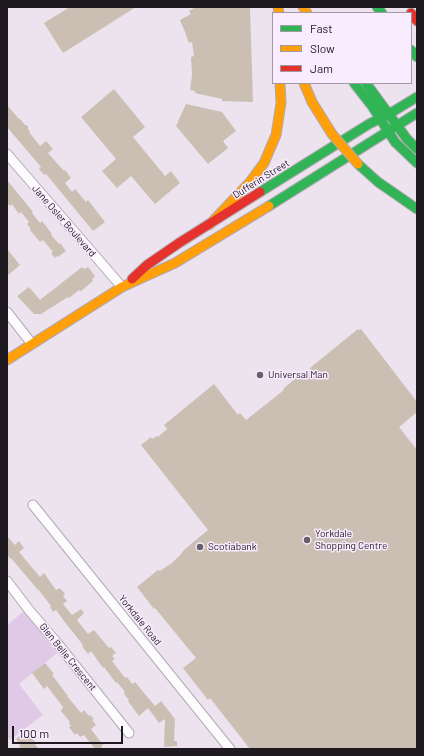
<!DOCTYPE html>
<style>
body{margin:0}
#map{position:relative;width:424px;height:756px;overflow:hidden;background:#ece3ef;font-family:Barlow,sans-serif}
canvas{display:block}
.frame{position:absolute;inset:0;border:8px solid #1f1920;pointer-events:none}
.legend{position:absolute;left:272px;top:12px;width:140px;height:72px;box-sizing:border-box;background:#faecff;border:1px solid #a298a6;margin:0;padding:5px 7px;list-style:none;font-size:12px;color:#1f1920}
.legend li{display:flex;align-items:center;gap:8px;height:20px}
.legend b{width:20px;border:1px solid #a298a6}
.scale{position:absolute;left:12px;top:726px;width:111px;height:18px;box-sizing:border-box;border:2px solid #1f1920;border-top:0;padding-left:5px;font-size:12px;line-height:14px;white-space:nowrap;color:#1f1920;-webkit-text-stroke:3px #faecff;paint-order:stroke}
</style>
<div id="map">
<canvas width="424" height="756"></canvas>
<div class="frame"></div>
<ul class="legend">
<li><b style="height:5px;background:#30b455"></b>Fast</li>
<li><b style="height:5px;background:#ff9f0a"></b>Slow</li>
<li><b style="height:5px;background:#e5322d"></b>Jam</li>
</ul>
<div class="scale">100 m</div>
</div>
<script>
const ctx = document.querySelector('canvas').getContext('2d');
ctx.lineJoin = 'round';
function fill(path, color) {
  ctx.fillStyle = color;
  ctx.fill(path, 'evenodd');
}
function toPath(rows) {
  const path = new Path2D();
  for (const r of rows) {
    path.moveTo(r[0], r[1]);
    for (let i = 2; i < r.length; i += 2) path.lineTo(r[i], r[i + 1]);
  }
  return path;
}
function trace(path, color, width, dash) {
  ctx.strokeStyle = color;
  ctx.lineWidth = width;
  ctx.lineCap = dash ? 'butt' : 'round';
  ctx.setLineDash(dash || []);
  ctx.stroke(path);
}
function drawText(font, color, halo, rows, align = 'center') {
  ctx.font = font + ' Barlow,sans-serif';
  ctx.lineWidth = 3;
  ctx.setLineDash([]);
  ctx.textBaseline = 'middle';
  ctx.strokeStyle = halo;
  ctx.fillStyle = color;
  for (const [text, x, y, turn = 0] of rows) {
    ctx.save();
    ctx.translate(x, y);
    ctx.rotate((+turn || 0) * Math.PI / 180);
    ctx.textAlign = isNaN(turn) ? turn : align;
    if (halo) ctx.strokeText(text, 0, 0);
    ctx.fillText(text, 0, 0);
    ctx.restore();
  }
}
fill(toPath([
 [24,611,57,653,19,684,43,715,10,740,7,737,7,625]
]), '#e0c8e7');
fill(toPath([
 [70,7,136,7,63,53,44,23],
 [196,7,250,7,253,102,222,101,222,99,195,93,195,91,190,90,192,75,191,57,194,56,192,42,189,43,185,32,180,20,191,14,189,11],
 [114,89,145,127,133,137,165,176,171,171,180,183,155,204,131,176,117,188,102,171,116,159,81,117],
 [186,104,222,112,236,131,223,141,228,148,208,164,176,126],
 [7,105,19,119,20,119,25,125,28,126,28,129,30,131,29,132,40,146,46,141,53,149,48,153,64,171,65,170,71,178,65,183,72,192,75,189,86,202,88,200,105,222,93,231,46,174,44,175,39,169,41,167,7,127],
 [7,180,33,212,32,213,40,223,42,221,52,234,51,235,59,244,60,243,66,251,58,257,57,256,55,258,51,253,53,252,43,240,40,242,30,230,31,229,27,224,29,222,21,212,19,214,12,204,10,206,7,203],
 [7,249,20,265,7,276],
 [82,267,84,269,88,267,95,276,92,279,93,281,81,291,79,290,69,298,68,297,41,314,34,314,17,296,29,287,40,300],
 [358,329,359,330,361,329,417,402,417,412,399,427,417,450,417,749,250,749,210,698,208,700,183,668,196,658,155,608,154,609,137,587,158,570,160,571,172,563,180,555,185,549,208,530,141,445,151,437,152,439,157,436,158,437,167,429,164,425,214,384,238,415,240,413,246,420,284,390,283,389,296,378,309,377,310,368],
 [7,536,15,545,19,541,24,548,19,552,40,577,44,573,56,590,60,588,65,594,63,596,67,601,63,604,72,615,81,609,84,613,77,620,88,634,94,630,109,648,111,647,116,653,112,656,115,659,112,661,125,678,127,677,132,684,135,682,155,706,161,701,175,719,174,741,177,741,177,746,164,747,165,719,159,723,148,708,139,716,130,704,128,701,129,700,124,694,125,692,117,682,116,683,104,667,103,668,91,651,88,654,82,646,83,645,64,621,56,610,53,612,50,607,51,606,38,589,38,590,11,558,10,559,7,554],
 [45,663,54,674,52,675,68,696,67,696,81,713,84,710,89,716,90,715,94,719,92,720,96,725,91,729,103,745,101,747,103,749,95,749,84,735,80,737,77,733,75,735,69,727,71,726,69,723,70,722,61,711,63,707,47,686,44,689,32,673],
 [23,733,25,735,28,733,32,738,35,742,34,743,39,749,22,749,19,746,20,745,16,739]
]), '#cabfb2');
const street = toPath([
 [7,154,122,287],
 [7,312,32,344],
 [33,505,230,749],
 [7,581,29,610,58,644,129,733]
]);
const fast = toPath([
 [377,7,382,13],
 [411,50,417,57],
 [354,83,372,106,395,142,417,163],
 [366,83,407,139,417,149],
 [358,164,378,182,417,209],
 [260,192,369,124,389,114,417,97],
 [269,206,417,113]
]);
const slow = toPath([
 [278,7,279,13],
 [303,7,307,13],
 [304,83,312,102,332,134],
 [209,225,250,182,264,163,276,135,281,103,280,83],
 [7,360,122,287,175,263,269,206]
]);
const jam = toPath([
 [411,13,417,21],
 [132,279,147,265,179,243,260,192]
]);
trace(street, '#b1aab3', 11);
trace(fast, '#b1aab3', 11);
trace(slow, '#b1aab3', 11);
trace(jam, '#b1aab3', 11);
trace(street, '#fcfbfd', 9);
trace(fast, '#30b455', 9);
trace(slow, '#ff9f0a', 9);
trace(jam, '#e5322d', 9);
const slowBridge = toPath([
 [332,134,358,164]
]);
trace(slowBridge, '#b1aab3', 11, []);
trace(slowBridge, '#ff9f0a', 9);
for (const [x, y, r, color] of [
 [260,375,4,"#676068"],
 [307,540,4,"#676068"],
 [200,547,4,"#676068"]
]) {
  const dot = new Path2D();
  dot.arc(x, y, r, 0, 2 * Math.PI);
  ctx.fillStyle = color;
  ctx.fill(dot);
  trace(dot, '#faecff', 1.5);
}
drawText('10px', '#1f1920', '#faecff', [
 ["Dufferin Street",261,179,-32],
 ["Jane Osler Boulevard",64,221,49],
 ["Yorkdale Road",140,620,51],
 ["Glen Belle Crescent",68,657,51]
]);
drawText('10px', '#1f1920', '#faecff', [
 ["Universal Man",268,375],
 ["Yorkdale",315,534],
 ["Shopping Centre",315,546],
 ["Scotiabank",208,547]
], 'left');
</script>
